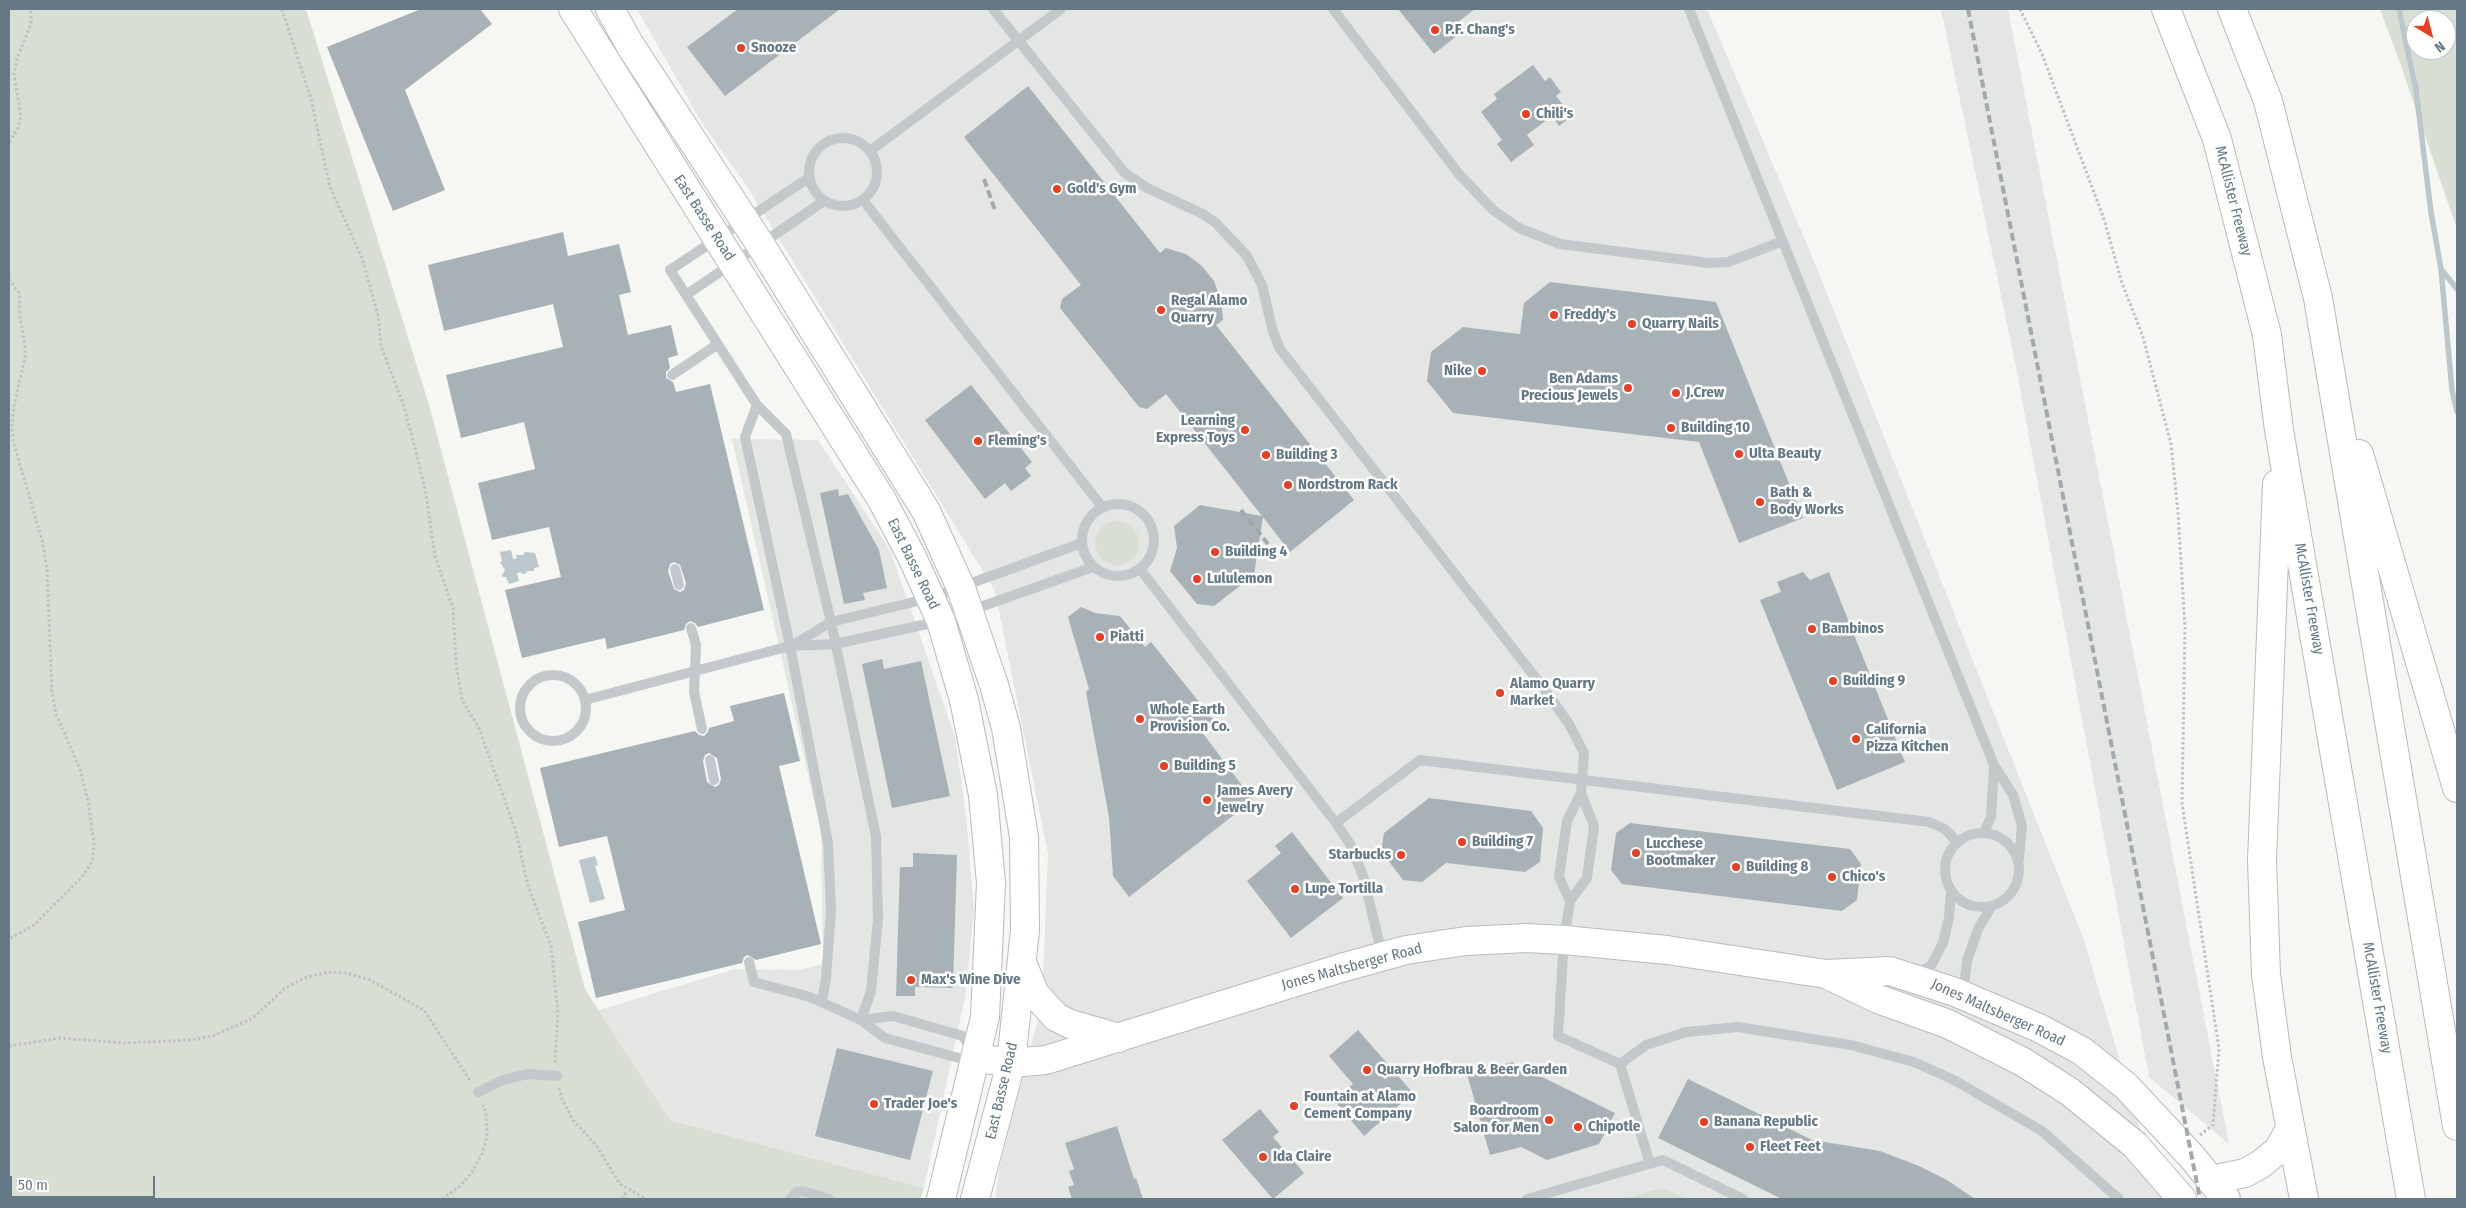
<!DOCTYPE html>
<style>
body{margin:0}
#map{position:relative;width:2466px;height:1208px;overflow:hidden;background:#f6f6f3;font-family:"Fira Sans Condensed",sans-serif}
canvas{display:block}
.frame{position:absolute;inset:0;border:10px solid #647985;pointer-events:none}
.north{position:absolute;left:2406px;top:10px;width:50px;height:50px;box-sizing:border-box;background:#fff;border:1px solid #c1c9ce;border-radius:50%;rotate:143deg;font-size:14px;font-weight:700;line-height:20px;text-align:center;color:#647985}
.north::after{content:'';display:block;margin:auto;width:18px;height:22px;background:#e83e21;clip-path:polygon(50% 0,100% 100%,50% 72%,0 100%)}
.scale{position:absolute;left:10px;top:1176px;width:145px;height:22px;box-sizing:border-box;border:2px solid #647985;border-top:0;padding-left:6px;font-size:15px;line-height:18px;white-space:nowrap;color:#647985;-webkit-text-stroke:4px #fff;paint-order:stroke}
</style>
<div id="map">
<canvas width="2466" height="1208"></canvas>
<div class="frame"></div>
<div class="north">N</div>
<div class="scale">50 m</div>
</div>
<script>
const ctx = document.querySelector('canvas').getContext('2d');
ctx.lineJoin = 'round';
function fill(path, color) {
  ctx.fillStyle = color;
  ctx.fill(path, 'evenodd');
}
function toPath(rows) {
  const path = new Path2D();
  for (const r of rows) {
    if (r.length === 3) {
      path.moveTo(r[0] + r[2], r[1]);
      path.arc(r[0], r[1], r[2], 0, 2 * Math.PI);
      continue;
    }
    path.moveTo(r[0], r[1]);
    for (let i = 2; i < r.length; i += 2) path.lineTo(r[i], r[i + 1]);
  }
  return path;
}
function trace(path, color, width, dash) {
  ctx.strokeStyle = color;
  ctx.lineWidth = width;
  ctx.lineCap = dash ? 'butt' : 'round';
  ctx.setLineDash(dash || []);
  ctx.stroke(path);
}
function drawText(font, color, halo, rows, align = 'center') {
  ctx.font = font + ' "Fira Sans Condensed",sans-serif';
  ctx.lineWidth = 5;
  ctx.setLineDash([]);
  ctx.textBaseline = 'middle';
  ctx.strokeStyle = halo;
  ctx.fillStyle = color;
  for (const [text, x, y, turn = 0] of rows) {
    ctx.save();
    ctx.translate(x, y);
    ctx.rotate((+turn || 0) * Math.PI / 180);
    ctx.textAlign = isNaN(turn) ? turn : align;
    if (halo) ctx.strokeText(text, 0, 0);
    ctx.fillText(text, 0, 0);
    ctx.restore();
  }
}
fill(toPath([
 [637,9,1707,9,1816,266,2084,940,2161,1199,1689,1199,1661,1188,1623,1199,995,1199,1000,1165,1042,1003,1048,854,995,591,746,185,702,123],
 [1941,9,2008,9,2229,1144,2149,1077,2015,362],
 [732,439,818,440,890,550,955,737,966,815,974,910,965,997,924,1188,670,1120,599,1010,735,969,800,970,823,964,821,832]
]), '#e4e6e4');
fill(toPath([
 [9,9,306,9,429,405,585,989,670,1120,924,1188,920,1199,9,1199],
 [2380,9,2457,9,2457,229,2399,60],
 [2416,20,2446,20,2446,50,2416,50],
 [1117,543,22],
 [1661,1188,1689,1199,1623,1199]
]), '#d8ded3');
fill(toPath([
 [511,550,513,559,517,558,516,555,524,555,524,552,535,553,539,567,534,568,534,571,526,571,527,573,522,574,521,572,517,573,519,581,509,584,506,577,503,577,502,575,505,570,500,562,502,561,500,552],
 [595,856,598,865,595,866,605,899,590,903,579,860]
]), '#bbc7ca');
trace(toPath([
 [2399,9,2416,90,2431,212,2441,269,2452,390,2457,412],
 [2441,269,2457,289]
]), '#bbc7ca', 5.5);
fill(toPath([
 [421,9,480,9,492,24,405,90,445,190,393,211,327,47],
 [738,9,840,9,725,96,687,47],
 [1398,9,1475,9,1453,26,1459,34,1434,54],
 [1533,65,1545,81,1550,77,1561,92,1556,96,1572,116,1559,126,1552,116,1527,135,1534,145,1511,162,1497,144,1502,140,1481,112,1497,99,1494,94],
 [1028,86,1160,253,1166,248,1186,254,1202,266,1214,281,1221,300,1223,320,1216,325,1354,500,1290,552,1263,517,1254,575,1214,606,1197,604,1170,571,1177,548,1174,526,1200,505,1262,516,1166,394,1147,409,1139,407,1060,308,1062,299,1081,285,964,137],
 [563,232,568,256,619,244,631,292,619,295,628,335,671,325,678,355,668,358,670,368,666,372,666,378,673,382,676,392,710,384,764,610,698,627,695,623,690,621,686,624,684,630,607,649,605,638,522,658,505,590,561,577,549,527,492,540,478,483,535,469,524,422,461,438,446,375,563,347,553,304,444,331,428,265],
 [674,562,680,565,686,583,684,590,680,592,674,589,668,571,670,564],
 [1550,282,1716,302,1803,518,1739,543,1699,442,1453,413,1427,381,1431,352,1463,327,1520,334,1524,303],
 [971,385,1032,462,1025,468,1031,476,1011,491,1005,483,985,499,925,420],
 [838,489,839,496,848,494,879,550,887,588,863,593,865,600,844,604,820,493],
 [1803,572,1810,580,1829,572,1905,762,1837,790,1760,600,1781,592,1777,582],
 [1081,607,1095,613,1120,616,1145,647,1151,642,1215,722,1202,732,1253,800,1129,897,1113,876,1109,817,1086,692,1089,689,1068,617],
 [882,659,884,669,921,661,950,796,892,808,862,664],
 [784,693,800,761,779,766,821,944,756,960,748,955,744,957,742,963,596,998,578,922,625,910,607,836,559,847,540,768,695,731,699,735,704,736,708,732,709,728,734,721,730,706],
 [709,753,717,758,721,779,719,785,715,787,707,782,703,761,705,755],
 [1429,798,1531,811,1543,828,1540,862,1525,872,1446,863,1422,882,1403,880,1381,851,1384,833],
 [1630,823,1850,849,1861,864,1857,900,1842,911,1622,884,1611,870,1616,833],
 [1292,832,1343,898,1291,938,1247,881,1281,853,1275,846],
 [913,853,957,855,953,988,915,987,915,996,896,996,900,867,913,867],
 [1358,1030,1413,1093,1364,1136,1334,1100,1353,1084,1329,1056],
 [837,1048,933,1071,910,1160,815,1136],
 [1512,1062,1615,1113,1599,1144,1547,1160,1521,1147,1490,1155,1467,1074],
 [1688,1079,1812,1140,1880,1151,1919,1166,1947,1180,1975,1199,1782,1199,1658,1138],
 [1260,1109,1279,1132,1273,1137,1304,1173,1273,1199,1222,1140],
 [1117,1126,1134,1179,1136,1178,1143,1199,1072,1199,1068,1187,1074,1185,1069,1171,1074,1169,1065,1143]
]), '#a8b2b6');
const secondary = toPath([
 [573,9,882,500,912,557,941,621,964,700,983,795,991,883,985,1017,941,1199],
 [610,9,630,45,760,244,926,511,961,588,994,685,1006,728,1024,837,1025,930,1011,1063,975,1199],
 [1023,965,1035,994,1056,1017,1070,1024,1119,1038],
 [1830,976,1878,999,1948,1024,2023,1062,2070,1092,2135,1145,2182,1199],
 [977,1058,1011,1063,1046,1060,1341,968,1406,950,1466,941,1526,938,1564,940,1667,950,1826,974,1890,971,1955,992,2039,1028,2082,1051,2126,1086,2193,1158,2226,1199]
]);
const highway = toPath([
 [2166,9,2217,139,2267,335,2279,430,2411,1199],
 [2232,9,2268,101,2318,298,2457,1126],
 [2359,454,2457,788],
 [2277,484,2262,860,2266,974,2277,1057,2304,1199],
 [2210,1180,2245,1173,2261,1164,2278,1150,2290,1129]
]);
trace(secondary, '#b5bcbf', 30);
trace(highway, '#b8bbbe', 30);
trace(toPath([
 [282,9,311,99,330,187,362,258,378,315,381,346,404,406,418,460,426,494,435,556,453,608,456,663,462,700,479,728,516,832,528,886,551,946,558,1014,555,1063],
 [2020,9,2042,54,2104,219,2122,283,2143,337,2171,444,2178,512,2185,628,2182,803,2219,1049,2213,1125,2200,1135],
 [9,142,18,128,21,116,14,74,17,59,31,24,31,9],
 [9,279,19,293,20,318,25,345,25,357,14,406,12,426,14,444,42,540,47,568,52,692,56,714,80,769,88,801,94,844,92,862,83,876,33,926,9,939],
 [9,1046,60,1038,124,1043,190,1040,213,1036,253,1018,285,988,307,977,329,972,347,973,370,980,424,1010,471,1082],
 [559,1088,562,1099,573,1120,596,1145,620,1184,646,1199],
 [442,1199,459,1187,472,1172,482,1154,487,1136,486,1114,483,1105],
 [623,1199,623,1196,628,1191]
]), '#bfc1c3', 3, [2.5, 2.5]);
trace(toPath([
 [993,9,1125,173,1147,188,1203,214,1216,223,1247,256,1262,285,1273,332,1280,349,1542,686,1569,724,1584,753,1581,793,1594,826,1587,878,1570,901,1564,940,1558,1036,1620,1064,1646,1045,1686,1032,1738,1027,1851,1045,1914,1062,1954,1080,2042,1131,2119,1199],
 [1333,9,1459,174,1493,210,1519,228,1560,244,1709,263,1728,262,1783,241],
 [1689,9,1994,765,2013,795,2022,826,2019,859],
 [843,172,34],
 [870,151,1061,9],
 [810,177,670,270,757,405,786,434,831,622,876,836,878,919,871,991,861,1020],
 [863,200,1103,508],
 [686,295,824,201],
 [672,375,718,344],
 [757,405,745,437,790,646,828,843,831,910,826,979,822,1002],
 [1118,540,36],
 [675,569,679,585],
 [1140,569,1336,823,1350,844,1363,876,1382,954],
 [691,628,696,645,694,692,702,729],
 [793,645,831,622,930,598,1082,543],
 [553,708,33],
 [585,700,790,646,835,644,941,621,1093,567],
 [710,760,714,780],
 [1336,823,1420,760,1929,822,1945,829,1957,842],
 [1984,832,1991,817,1994,766],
 [1982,870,37],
 [1570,901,1559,877,1567,821,1581,793],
 [749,962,754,982,810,997,861,1020,885,1038,959,1058,974,1058],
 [1914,974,1931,966,1943,943,1949,918,1951,892],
 [1963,994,1967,961,1978,929,1991,907],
 [861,1020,893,1016,963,1036,972,1050],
 [1620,1064,1650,1164],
 [478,1092,503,1080,528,1074,557,1076],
 [790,1199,797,1192,803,1191,829,1199],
 [1527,1199,1663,1160,1743,1199]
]), '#c3c8ca', 10);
trace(secondary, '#fff', 28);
trace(highway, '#fff', 28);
trace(toPath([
 [1968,9,2200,1199],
 [984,179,996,213],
 [1241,510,1268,544]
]), '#a1a9ae', 4, [8, 4]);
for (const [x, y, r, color] of [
 [1435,30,5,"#e83e21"],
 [741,48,5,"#e83e21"],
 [1526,114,5,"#e83e21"],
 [1057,189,5,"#e83e21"],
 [1161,310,5,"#e83e21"],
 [1554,315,5,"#e83e21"],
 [1632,324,5,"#e83e21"],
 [1482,371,5,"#e83e21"],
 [1628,388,5,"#e83e21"],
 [1676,393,5,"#e83e21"],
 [1671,428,5,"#e83e21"],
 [1245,430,5,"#e83e21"],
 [978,441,5,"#e83e21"],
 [1739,454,5,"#e83e21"],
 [1266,455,5,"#e83e21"],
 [1288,485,5,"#e83e21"],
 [1760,502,5,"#e83e21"],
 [1215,552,5,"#e83e21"],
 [1197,579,5,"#e83e21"],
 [1812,629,5,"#e83e21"],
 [1100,637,5,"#e83e21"],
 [1833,681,5,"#e83e21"],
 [1500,693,5,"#e83e21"],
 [1140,719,5,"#e83e21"],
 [1856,739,5,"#e83e21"],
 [1164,766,5,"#e83e21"],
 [1207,800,5,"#e83e21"],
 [1462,842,5,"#e83e21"],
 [1636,853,5,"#e83e21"],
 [1401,855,5,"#e83e21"],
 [1736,867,5,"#e83e21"],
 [1832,877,5,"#e83e21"],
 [1295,889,5,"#e83e21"],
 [911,980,5,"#e83e21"],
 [1367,1070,5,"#e83e21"],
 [874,1104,5,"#e83e21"],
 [1294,1106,5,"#e83e21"],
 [1549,1120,5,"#e83e21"],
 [1704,1122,5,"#e83e21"],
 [1578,1127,5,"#e83e21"],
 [1750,1147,5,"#e83e21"],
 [1263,1157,5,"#e83e21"]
]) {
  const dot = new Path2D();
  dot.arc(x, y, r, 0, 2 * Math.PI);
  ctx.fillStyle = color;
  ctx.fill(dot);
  trace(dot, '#fff', 2);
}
drawText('bold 15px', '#647985', '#fff', [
 ["P.F. Chang's",1445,30],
 ["Snooze",751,48],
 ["Chili's",1536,114],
 ["Gold's Gym",1067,189],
 ["Regal Alamo",1171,301],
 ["Quarry",1171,318],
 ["Freddy's",1564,315],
 ["Quarry Nails",1642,324],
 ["Nike",1472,371,"right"],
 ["Ben Adams",1618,379,"right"],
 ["Precious Jewels",1618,396,"right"],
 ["J.Crew",1686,393],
 ["Learning",1235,421,"right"],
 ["Express Toys",1235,438,"right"],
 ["Building 10",1681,428],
 ["Fleming's",988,441],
 ["Ulta Beauty",1749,454],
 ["Building 3",1276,455],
 ["Nordstrom Rack",1298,485],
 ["Bath &",1770,493],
 ["Body Works",1770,510],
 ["Building 4",1225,552],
 ["Lululemon",1207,579],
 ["Bambinos",1822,629],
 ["Piatti",1110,637],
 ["Building 9",1843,681],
 ["Alamo Quarry",1510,684],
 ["Market",1510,701],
 ["Whole Earth",1150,710],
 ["Provision Co.",1150,727],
 ["California",1866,730],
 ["Pizza Kitchen",1866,747],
 ["Building 5",1174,766],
 ["James Avery",1217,791],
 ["Jewelry",1217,808],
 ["Building 7",1472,842],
 ["Lucchese",1646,844],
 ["Bootmaker",1646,861],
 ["Starbucks",1391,855,"right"],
 ["Building 8",1746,867],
 ["Chico's",1842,877],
 ["Lupe Tortilla",1305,889],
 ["Max's Wine Dive",921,980],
 ["Quarry Hofbrau & Beer Garden",1377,1070],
 ["Fountain at Alamo",1304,1097],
 ["Cement Company",1304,1114],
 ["Trader Joe's",884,1104],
 ["Boardroom",1539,1111,"right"],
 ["Salon for Men",1539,1128,"right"],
 ["Banana Republic",1714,1122],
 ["Chipotle",1588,1127],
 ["Fleet Feet",1760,1147],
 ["Ida Claire",1273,1157]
], 'left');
drawText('15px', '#647985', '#fff', [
 ["McAllister Freeway",2233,201,76],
 ["East Basse Road",704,218,57],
 ["East Basse Road",913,564,64],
 ["McAllister Freeway",2309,599,80],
 ["Jones Maltsberger Road",1352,967,-15],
 ["McAllister Freeway",2377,998,80],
 ["Jones Maltsberger Road",1998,1013,24],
 ["East Basse Road",1002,1091,-77]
]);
</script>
